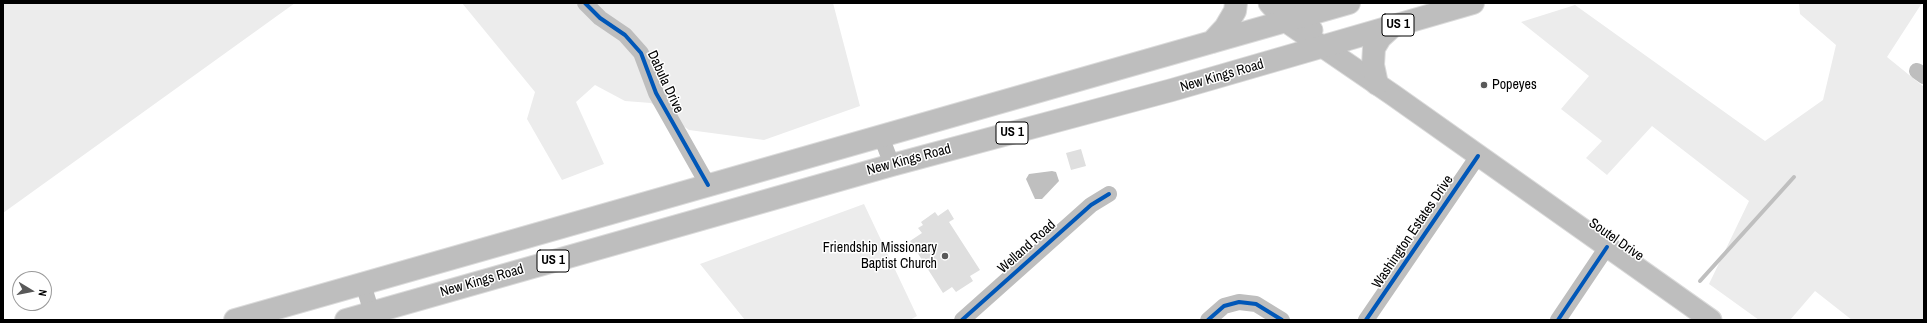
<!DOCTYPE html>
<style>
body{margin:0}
#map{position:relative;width:1927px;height:323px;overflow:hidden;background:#fff;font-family:"Archivo Narrow",sans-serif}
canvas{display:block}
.frame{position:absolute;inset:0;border:4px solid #000;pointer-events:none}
.north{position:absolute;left:12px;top:271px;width:40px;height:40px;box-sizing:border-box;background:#fff;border:1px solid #999;border-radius:50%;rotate:100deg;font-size:11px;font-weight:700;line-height:16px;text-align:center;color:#000}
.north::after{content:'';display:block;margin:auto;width:14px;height:18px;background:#595959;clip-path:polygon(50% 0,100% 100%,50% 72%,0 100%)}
</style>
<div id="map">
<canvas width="1927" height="323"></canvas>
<div class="frame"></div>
<div class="north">N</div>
</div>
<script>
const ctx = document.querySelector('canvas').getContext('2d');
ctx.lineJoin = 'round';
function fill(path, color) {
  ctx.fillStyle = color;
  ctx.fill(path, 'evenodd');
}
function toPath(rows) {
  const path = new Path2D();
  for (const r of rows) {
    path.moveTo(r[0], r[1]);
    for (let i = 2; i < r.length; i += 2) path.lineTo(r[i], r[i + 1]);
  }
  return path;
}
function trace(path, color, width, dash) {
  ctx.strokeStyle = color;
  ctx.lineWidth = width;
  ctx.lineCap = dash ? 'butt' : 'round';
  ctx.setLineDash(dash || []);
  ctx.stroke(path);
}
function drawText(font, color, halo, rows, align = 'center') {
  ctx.font = font + ' "Archivo Narrow",sans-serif';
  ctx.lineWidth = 3;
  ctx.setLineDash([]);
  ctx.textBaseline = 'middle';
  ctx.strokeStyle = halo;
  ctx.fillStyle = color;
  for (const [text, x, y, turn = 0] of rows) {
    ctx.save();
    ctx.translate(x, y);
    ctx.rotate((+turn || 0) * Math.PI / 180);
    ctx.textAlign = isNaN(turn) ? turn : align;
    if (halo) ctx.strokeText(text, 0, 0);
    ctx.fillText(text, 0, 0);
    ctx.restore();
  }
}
fill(toPath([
 [3,3,295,3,3,213],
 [462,3,833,3,860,106,764,140,689,130,651,103,625,101,595,85,576,102,604,164,562,180,527,119,535,92],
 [1799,3,1922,3,1887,57,1924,87,1924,320,1852,320,1815,291,1790,320,1759,320,1709,284,1749,201,1652,126,1607,175,1586,158,1602,141,1561,109,1589,76,1521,22,1575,5,1765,141,1823,100,1836,45,1800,14],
 [864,204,917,316,910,320,745,320,700,264]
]), '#ececec');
fill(toPath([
 [1052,171,1056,172,1059,181,1042,199,1035,199,1026,179,1029,174]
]), '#bfbfbf');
trace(toPath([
 [1700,281,1794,177]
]), '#bfbfbf', 4);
fill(toPath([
 [1081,149,1086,166,1071,170,1066,153],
 [948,209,954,219,949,222,980,270,970,276,973,281,956,292,952,287,943,293,910,241,922,233,918,228,923,225,921,222,935,212,938,216]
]), '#dfdfdf');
const major = toPath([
 [1269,3,1285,21,1393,95,1711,320],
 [1291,3,1312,30]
]);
const highway = toPath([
 [1212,42,1225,28,1235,11,1236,3],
 [1377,84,1373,65,1374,48,1380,38,1392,27],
 [235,320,1349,3],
 [346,320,892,165,1172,90,1473,3]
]);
trace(major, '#dbdbdb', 23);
trace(highway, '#dbdbdb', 24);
trace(toPath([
 [585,3,600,18,625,35,641,53,656,93,708,185],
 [1917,71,1924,76],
 [881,136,892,165],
 [363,284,372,313],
 [962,320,1091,205,1109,194],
 [1208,320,1224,306,1239,302,1256,304,1282,320],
 [1366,320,1478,156],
 [1558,320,1607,247]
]), '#bebebe', 16);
trace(major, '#bebebe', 21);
trace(highway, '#bebebe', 22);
trace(toPath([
 [585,3,600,18,625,35,641,53,656,93,708,185],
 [962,320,1091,205,1109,194],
 [1208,320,1224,306,1239,302,1256,304,1282,320],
 [1366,320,1478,156],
 [1558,320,1607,247]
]), '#0057b8', 4);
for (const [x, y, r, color] of [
 [1484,85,4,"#595959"],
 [945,256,4,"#595959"]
]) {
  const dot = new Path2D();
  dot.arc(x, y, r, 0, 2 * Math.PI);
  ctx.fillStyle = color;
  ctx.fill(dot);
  trace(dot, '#fff', 1.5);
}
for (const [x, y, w] of [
 [1398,25,32],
 [1012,133,32],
 [553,261,32]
]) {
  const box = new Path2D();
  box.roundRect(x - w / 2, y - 11, w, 22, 3);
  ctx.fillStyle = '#fff';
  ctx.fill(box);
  trace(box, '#000', 1);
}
drawText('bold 13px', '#000', null, [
 ["US 1",1398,25],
 ["US 1",1012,133],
 ["US 1",553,261]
]);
drawText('14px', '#000', '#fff', [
 ["New Kings Road",1222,76,-16],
 ["Dabula Drive",665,82,65],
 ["New Kings Road",909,160,-15],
 ["Washington Estates Drive",1413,232,-56],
 ["Soutel Drive",1616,240,35],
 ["Welland Road",1027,247,-42],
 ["New Kings Road",482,281,-16]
]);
drawText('14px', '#000', '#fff', [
 ["Popeyes",1492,85],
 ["Friendship Missionary",937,248,"right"],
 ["Baptist Church",937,264,"right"]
], 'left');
</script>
